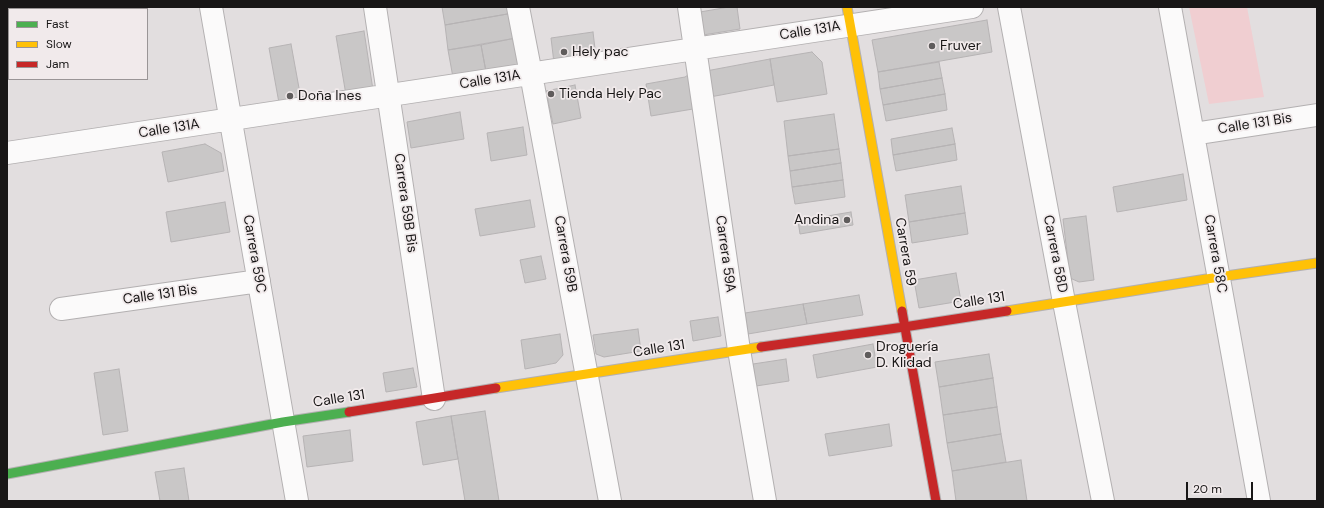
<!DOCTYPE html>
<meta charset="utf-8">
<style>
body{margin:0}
#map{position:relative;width:1324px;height:508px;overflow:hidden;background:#e2dedf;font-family:"DM Sans",sans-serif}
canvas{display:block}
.frame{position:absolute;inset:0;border:8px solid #181616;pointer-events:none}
.legend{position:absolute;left:8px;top:8px;width:140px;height:72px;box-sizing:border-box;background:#f1eaeb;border:1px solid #9a9596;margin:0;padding:5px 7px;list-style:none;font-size:12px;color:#181616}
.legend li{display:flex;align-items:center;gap:8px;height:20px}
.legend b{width:20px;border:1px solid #9a9596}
.scale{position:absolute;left:1186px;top:482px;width:67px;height:18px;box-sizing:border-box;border:2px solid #181616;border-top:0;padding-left:5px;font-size:12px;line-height:14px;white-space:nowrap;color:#181616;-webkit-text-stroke:3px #f1eaeb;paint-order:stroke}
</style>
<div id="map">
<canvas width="1324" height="508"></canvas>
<div class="frame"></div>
<ul class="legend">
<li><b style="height:5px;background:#4caf50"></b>Fast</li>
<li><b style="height:5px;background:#ffc107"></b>Slow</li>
<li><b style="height:5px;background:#c62828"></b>Jam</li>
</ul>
<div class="scale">20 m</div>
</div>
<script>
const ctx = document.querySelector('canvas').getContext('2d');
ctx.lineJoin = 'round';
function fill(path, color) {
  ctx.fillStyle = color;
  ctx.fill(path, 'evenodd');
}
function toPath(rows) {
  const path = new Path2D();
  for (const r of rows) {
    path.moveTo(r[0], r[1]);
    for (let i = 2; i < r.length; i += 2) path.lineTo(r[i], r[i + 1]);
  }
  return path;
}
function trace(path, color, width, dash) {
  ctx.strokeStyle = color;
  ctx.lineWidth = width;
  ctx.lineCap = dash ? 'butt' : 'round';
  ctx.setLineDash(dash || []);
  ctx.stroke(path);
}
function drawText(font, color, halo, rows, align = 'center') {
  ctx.font = font + ' "DM Sans",sans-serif';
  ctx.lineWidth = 3.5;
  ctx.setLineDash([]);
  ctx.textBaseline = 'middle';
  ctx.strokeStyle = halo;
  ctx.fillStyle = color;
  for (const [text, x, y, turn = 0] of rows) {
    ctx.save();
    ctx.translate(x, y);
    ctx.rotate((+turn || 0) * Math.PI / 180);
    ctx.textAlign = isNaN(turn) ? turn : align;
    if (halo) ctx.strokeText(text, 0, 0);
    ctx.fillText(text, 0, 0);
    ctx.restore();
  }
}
fill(toPath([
 [1189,7,1247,7,1264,97,1209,104]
]), '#f0ced1');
const building = toPath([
 [442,7,512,7,513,13,445,25,442,7],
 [729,7,737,7,740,29,703,35,700,12,729,7],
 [513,13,516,38,448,50,445,25,513,13],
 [987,20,992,52,878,72,872,40,987,20],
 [364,31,373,90,346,95,336,36,364,31],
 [593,32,596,57,554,63,551,38,593,32],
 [516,38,522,71,487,77,481,45,516,38],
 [291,44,301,99,279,103,269,48,291,44],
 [481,45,487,77,454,83,448,50,481,45],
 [812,52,822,62,827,94,777,102,770,59,812,52],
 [770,59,774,85,710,97,706,71,770,59],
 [939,62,942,78,880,89,878,72,939,62],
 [688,75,693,109,651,116,646,84,685,77,688,75],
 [942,78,945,94,883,105,880,89,942,78],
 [575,85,581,118,553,124,546,91,575,85],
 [945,94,947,110,886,121,883,105,945,94],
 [460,112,464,139,411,148,407,122,460,112],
 [834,114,839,149,788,156,784,121,834,114],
 [523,127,527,155,491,161,487,133,523,127],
 [952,128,955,144,893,155,891,139,952,128],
 [205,144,221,153,224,171,168,182,162,152,205,144],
 [955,144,957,160,896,171,893,155,955,144],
 [839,149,841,163,790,171,788,156,839,149],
 [841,163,843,180,792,187,790,171,841,163],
 [1183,174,1187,200,1117,212,1113,187,1183,174],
 [843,180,845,197,795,204,792,187,843,180],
 [961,186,965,213,909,222,905,195,961,186],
 [530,200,535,227,480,236,475,209,530,200],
 [225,202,230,232,171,242,166,212,225,202],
 [851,212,853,225,800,234,798,221,851,212],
 [965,213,968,234,912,243,909,222,965,213],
 [1086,216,1094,280,1079,282,1070,278,1063,219,1086,216],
 [541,256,546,279,525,283,520,260,541,256],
 [956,273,961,301,919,308,914,280,956,273],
 [859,295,863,315,807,324,803,304,859,295],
 [803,304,807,324,748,334,745,313,803,304],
 [718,317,721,336,693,341,690,321,718,317],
 [638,329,641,351,604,357,596,354,593,335,638,329],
 [560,334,563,355,556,363,525,369,521,340,560,334],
 [873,344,877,367,817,378,813,355,873,344],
 [989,354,993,378,939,387,935,362,989,354],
 [786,359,789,381,756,386,753,364,786,359],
 [413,368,417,387,386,392,383,373,413,368],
 [119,369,128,431,103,435,94,373,119,369],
 [993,378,997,407,943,415,939,387,993,378],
 [997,407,1001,434,947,443,943,415,997,407],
 [485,411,499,501,465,501,451,416,485,411],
 [451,416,458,459,423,465,416,422,451,416],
 [889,424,892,446,829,456,825,434,889,424],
 [350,430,353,461,307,467,303,436,350,430],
 [1001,434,1006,462,952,471,947,443,1001,434],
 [1021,460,1027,501,956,501,952,471,1021,460],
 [184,468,189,501,160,501,155,472,184,468]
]);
fill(building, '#c9c7c7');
trace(building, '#b6b3b4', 1);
const street = toPath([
 [211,7,297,501],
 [375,7,434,399],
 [518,7,531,74,610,501],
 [689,7,739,350,765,501],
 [1009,7,1064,302,1103,501],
 [1170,7,1259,501],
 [1193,134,1317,115],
 [7,153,972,7],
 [61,309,259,281]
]);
const fast = toPath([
 [7,474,283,422,349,412]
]);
const slow = toPath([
 [847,7,902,311],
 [1007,311,1219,277,1317,263],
 [496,388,761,347]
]);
const jam = toPath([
 [902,311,936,501],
 [761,347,904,327,1007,311],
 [349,412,496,388]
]);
trace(street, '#b3b0b1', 24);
trace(fast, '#b3b0b1', 11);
trace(slow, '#b3b0b1', 11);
trace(jam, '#b3b0b1', 11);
trace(street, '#fbfafa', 22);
trace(fast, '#4caf50', 9);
trace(slow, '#ffc107', 9);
trace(jam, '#c62828', 9);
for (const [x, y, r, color] of [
 [932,46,4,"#5f5c5c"],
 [564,52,4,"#5f5c5c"],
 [551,94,4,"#5f5c5c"],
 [290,96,4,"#5f5c5c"],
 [847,220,4,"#5f5c5c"],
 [868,355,4,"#5f5c5c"]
]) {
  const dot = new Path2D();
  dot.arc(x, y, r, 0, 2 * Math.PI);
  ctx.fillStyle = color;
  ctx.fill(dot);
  trace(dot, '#f1eaeb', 1.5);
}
drawText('14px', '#181616', '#f1eaeb', [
 ["Calle 131A",810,31,-9],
 ["Calle 131A",490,80,-9],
 ["Calle 131 Bis",1255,124,-9],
 ["Calle 131A",169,129,-9],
 ["Carrera 59B Bis",405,203,82],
 ["Carrera 59",905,252,80],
 ["Carrera 59C",254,254,80],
 ["Carrera 59B",565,254,80],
 ["Carrera 59A",725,254,82],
 ["Carrera 58D",1055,254,79],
 ["Carrera 58C",1215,254,80],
 ["Calle 131 Bis",160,295,-8],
 ["Calle 131",979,301,-9],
 ["Calle 131",659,349,-9],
 ["Calle 131",339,399,-9]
]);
drawText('14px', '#181616', '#f1eaeb', [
 ["Fruver",940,46],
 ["Hely pac",572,52],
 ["Tienda Hely Pac",559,94],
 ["Doña Ines",298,96],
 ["Andina",839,220,"right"],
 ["Droguería",876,347],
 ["D. Klidad",876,363]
], 'left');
</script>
